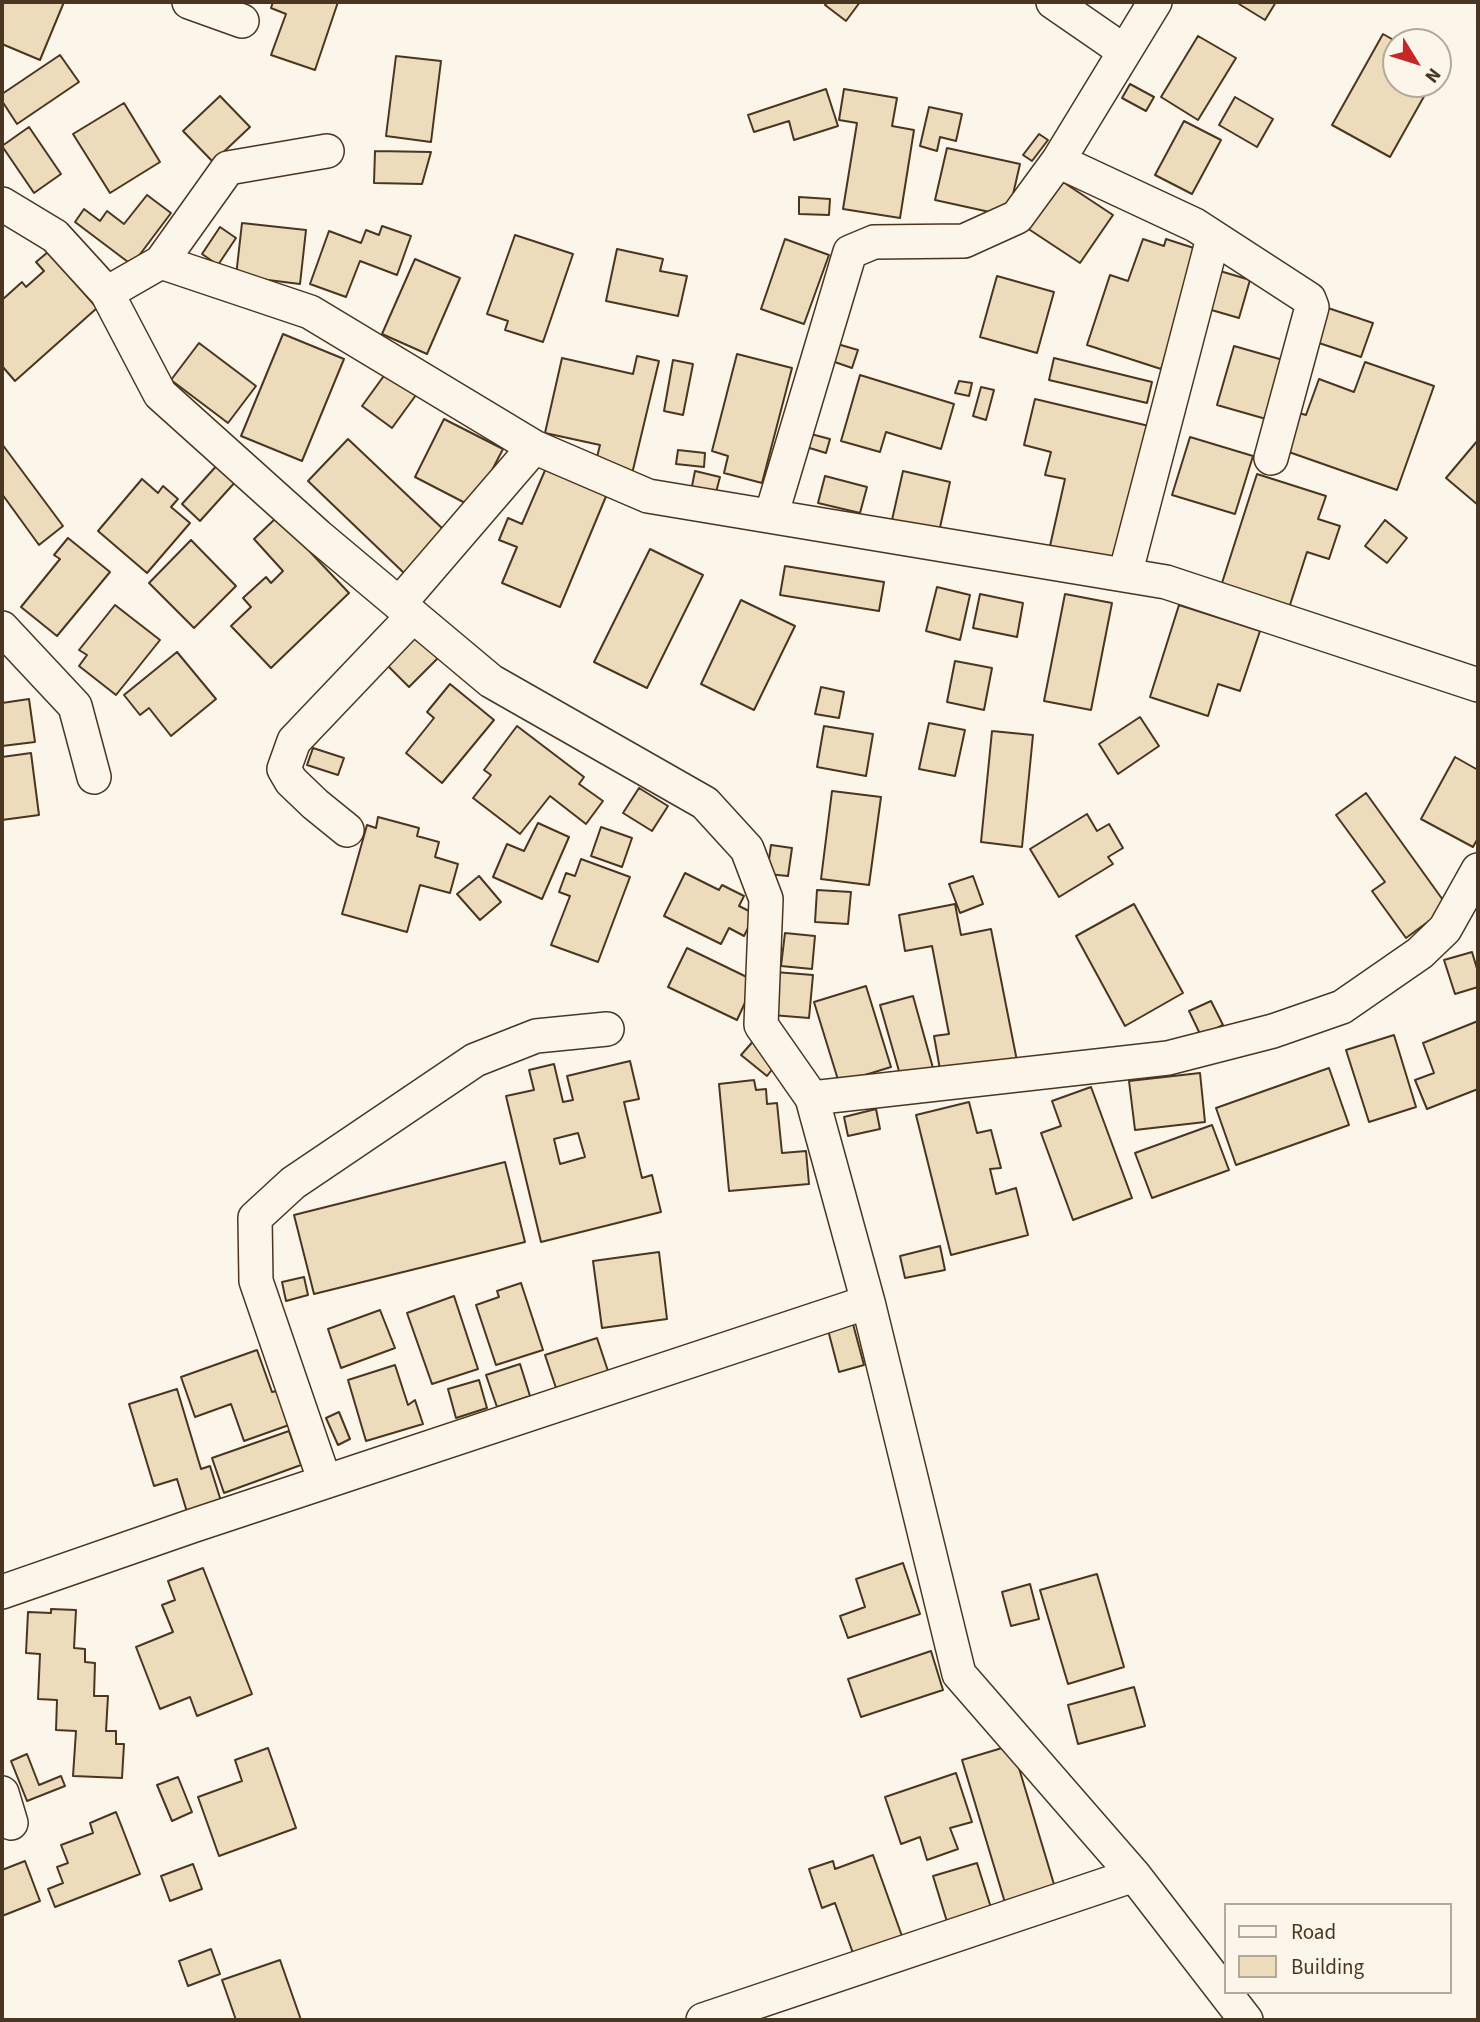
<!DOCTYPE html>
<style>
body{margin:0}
#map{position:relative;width:1480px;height:2022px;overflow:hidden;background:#fbf6e9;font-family:"Source Sans 3",sans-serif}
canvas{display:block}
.frame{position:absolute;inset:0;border:4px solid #4a3520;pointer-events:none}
.legend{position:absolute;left:1224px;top:1903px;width:228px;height:91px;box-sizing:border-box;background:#fbf6e9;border:2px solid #b4a999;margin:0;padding:9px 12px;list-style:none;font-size:21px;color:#4a3520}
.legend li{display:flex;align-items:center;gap:14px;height:35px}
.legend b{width:35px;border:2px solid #b4a999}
.north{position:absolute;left:1382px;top:28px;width:70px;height:70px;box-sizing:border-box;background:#fbf6e9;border:2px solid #b4a999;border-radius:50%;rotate:128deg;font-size:19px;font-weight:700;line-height:28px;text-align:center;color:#4a3520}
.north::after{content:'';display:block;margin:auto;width:24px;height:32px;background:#c62828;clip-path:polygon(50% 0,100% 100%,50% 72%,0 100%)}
</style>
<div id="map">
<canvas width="1480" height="2022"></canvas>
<div class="frame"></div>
<ul class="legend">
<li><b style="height:9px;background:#fbf6e9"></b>Road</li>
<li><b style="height:19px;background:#ecdcbc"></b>Building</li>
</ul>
<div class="north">N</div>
</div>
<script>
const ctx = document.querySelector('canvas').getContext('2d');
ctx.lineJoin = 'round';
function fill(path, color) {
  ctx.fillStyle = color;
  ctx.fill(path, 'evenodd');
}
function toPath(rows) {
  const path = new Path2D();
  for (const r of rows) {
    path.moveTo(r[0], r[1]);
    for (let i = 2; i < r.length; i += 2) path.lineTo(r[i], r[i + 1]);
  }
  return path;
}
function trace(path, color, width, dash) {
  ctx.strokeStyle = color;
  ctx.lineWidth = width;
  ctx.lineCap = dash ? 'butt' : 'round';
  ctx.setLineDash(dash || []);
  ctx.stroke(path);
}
const building = toPath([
 [2,2,64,2,40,60,2,44,2,2],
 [273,2,338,2,315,70,271,55,286,14,271,8,273,2],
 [828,2,860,2,846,21,825,5,828,2],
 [1240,2,1276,2,1265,20,1239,4,1240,2],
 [1383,34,1397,42,1396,84,1431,84,1390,157,1332,125,1383,34],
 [1198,36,1236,58,1198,120,1161,97,1198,36],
 [60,55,79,82,17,124,2,101,2,94,60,55],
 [396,56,441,61,431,142,386,136,396,56],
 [1130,84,1154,97,1146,111,1122,98,1130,84],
 [826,89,838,126,794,140,789,121,754,132,748,115,826,89],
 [844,89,897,98,892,126,914,130,900,218,843,209,857,123,839,120,844,89],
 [220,96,250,127,213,162,183,131,220,96],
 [1235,97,1273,119,1257,147,1219,125,1235,97],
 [124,103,160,162,110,193,73,134,124,103],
 [929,107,962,114,956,141,940,137,937,151,920,146,929,107],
 [1184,121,1221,140,1192,194,1155,175,1184,121],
 [29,127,61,174,34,193,2,146,29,127],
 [1039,134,1048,140,1032,161,1023,155,1039,134],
 [947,148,1020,164,1008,216,935,200,947,148],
 [375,151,431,152,422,184,374,183,375,151],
 [1060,180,1113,215,1080,263,1027,228,1060,180],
 [147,195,171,213,132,265,75,222,84,209,100,221,107,211,124,224,147,195],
 [799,197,830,199,829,215,799,214,799,197],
 [242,223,306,230,300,284,236,276,242,223],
 [382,226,411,236,397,275,360,261,346,297,310,284,329,231,361,243,366,230,379,235,382,226],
 [220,227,236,238,218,265,202,254,220,227],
 [515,235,573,254,543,342,505,330,508,321,487,314,515,235],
 [785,239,829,255,804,324,761,309,785,239],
 [1143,239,1164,246,1166,239,1200,250,1161,369,1087,345,1110,275,1128,281,1143,239],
 [617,249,663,259,660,271,687,276,678,316,606,301,617,249],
 [48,252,97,308,15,381,2,366,2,300,22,282,26,287,44,271,36,262,48,252],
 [415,259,460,278,427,354,382,334,415,259],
 [1220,271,1250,280,1239,318,1208,309,1220,271],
 [997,276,1054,292,1037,353,980,337,997,276],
 [1328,308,1373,323,1361,357,1316,342,1328,308],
 [283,334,344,359,302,461,241,436,283,334],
 [199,343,256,386,228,423,171,380,199,343],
 [834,343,858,350,852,368,829,360,834,343],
 [1234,346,1290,362,1273,421,1217,405,1234,346],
 [737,354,792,368,762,483,724,473,728,456,712,451,737,354],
 [637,356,659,361,632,474,595,465,600,445,545,433,562,358,633,374,637,356],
 [1054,358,1152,382,1147,403,1049,380,1054,358],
 [673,360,693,364,683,415,664,411,673,360],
 [1365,362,1434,386,1397,490,1286,451,1299,413,1306,415,1319,379,1354,392,1365,362],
 [386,373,416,395,392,428,362,406,386,373],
 [860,375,954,404,941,449,886,432,880,452,841,441,860,375],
 [959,381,972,383,969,396,955,393,959,381],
 [981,387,994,390,986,420,973,416,981,387],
 [1035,399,1149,426,1117,562,1050,546,1065,479,1045,475,1051,452,1024,445,1035,399],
 [444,419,503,449,473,507,415,477,444,419],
 [807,433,830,439,826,453,803,446,807,433],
 [1190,437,1253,456,1235,514,1172,495,1190,437],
 [348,439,444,530,404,573,308,481,348,439],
 [1478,440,1478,505,1446,478,1478,440],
 [2,444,63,526,39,545,2,494,2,444],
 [678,450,705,453,704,467,676,464,678,450],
 [219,463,237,480,200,521,182,504,219,463],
 [546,468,607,494,560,607,502,583,517,547,499,540,508,518,522,524,546,468],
 [695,471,720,477,715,496,691,491,695,471],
 [903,471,950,482,939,532,892,520,903,471],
 [1257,474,1326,496,1318,519,1340,526,1329,559,1307,552,1289,608,1221,586,1257,474],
 [825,476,867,487,860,513,818,503,825,476],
 [142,479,158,493,163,486,178,499,171,507,190,523,147,573,98,531,142,479],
 [277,517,349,593,271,668,231,626,251,607,243,598,266,577,271,583,283,571,254,539,277,517],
 [1385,520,1407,538,1387,563,1365,546,1385,520],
 [68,538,110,572,57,636,21,607,60,559,54,555,68,538],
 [191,540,236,586,194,628,149,583,191,540],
 [650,549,703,575,647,688,594,662,650,549],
 [785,566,884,582,879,611,780,595,785,566],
 [937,587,970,595,960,640,926,631,937,587],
 [980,594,1023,603,1017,637,973,628,980,594],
 [1065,594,1112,603,1091,710,1044,701,1065,594],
 [741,600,795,626,754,710,701,684,741,600],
 [115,605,160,640,116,695,79,666,87,655,79,650,115,605],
 [1179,605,1260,631,1240,691,1218,684,1208,716,1150,697,1179,605],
 [417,635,439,657,409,687,388,666,417,635],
 [177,652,216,699,171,736,149,708,140,715,124,695,177,652],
 [955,661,992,668,984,710,947,702,955,661],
 [450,684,494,720,442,783,406,753,434,718,427,712,450,684],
 [821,687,844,692,839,718,815,714,821,687],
 [29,699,35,742,2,746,2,703,29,699],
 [1140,717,1159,746,1118,774,1099,744,1140,717],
 [929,723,965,730,955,776,919,769,929,723],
 [517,726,584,777,579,784,603,801,586,824,550,796,520,834,473,798,491,775,484,770,517,726],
 [824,726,873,734,866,776,817,767,824,726],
 [992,731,1033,735,1022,847,981,842,992,731],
 [313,748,344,758,338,775,307,765,313,748],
 [31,753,39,815,2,820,2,757,31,753],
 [1455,757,1478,770,1478,838,1473,847,1421,819,1455,757],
 [639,788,668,806,652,831,623,813,639,788],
 [832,791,881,797,869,885,821,879,832,791],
 [1366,793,1448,907,1406,938,1372,891,1385,882,1336,815,1366,793],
 [1087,814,1097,831,1109,824,1123,848,1108,857,1113,864,1059,897,1030,849,1087,814],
 [378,817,419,828,417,836,439,842,435,857,458,864,450,893,420,885,407,932,342,914,367,825,376,828,378,817],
 [538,823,569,837,542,899,493,877,507,844,524,851,538,823],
 [601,827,632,838,622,867,591,856,601,827],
 [771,845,792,848,788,876,767,874,771,845],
 [581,859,630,877,598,962,551,945,570,896,559,892,566,873,575,876,581,859],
 [685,873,719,890,722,885,744,896,739,906,755,914,744,936,729,928,721,944,664,916,685,873],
 [479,876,501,902,480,920,457,894,479,876],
 [973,876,983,904,960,913,949,884,973,876],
 [817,890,851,892,848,924,815,922,817,890],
 [955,904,961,935,991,929,1017,1061,941,1075,934,1036,949,1034,932,946,905,951,899,915,955,904],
 [1134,904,1183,993,1125,1026,1076,936,1134,904],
 [785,933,815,936,812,969,781,966,785,933],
 [687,948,755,981,737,1020,668,987,687,948],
 [1472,952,1478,972,1478,987,1455,994,1444,960,1472,952],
 [775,972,813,975,809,1018,772,1015,775,972],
 [866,986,891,1067,839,1083,814,1002,866,986],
 [913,996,933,1068,901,1078,880,1005,913,996],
 [1211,1001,1223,1025,1201,1036,1189,1011,1211,1001],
 [1478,1021,1478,1089,1427,1109,1415,1080,1434,1073,1423,1043,1478,1021],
 [1394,1035,1416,1107,1369,1122,1346,1050,1394,1035],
 [756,1038,774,1067,767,1076,741,1055,756,1038],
 [630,1061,639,1099,624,1102,642,1178,652,1175,661,1212,541,1242,506,1096,534,1090,529,1070,554,1064,563,1102,573,1100,567,1076,630,1061],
 [578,1133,585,1157,560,1164,554,1139,578,1133],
 [1329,1068,1349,1125,1236,1165,1216,1108,1329,1068],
 [1200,1073,1205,1122,1135,1130,1129,1081,1200,1073],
 [754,1080,756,1090,766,1089,767,1104,777,1103,782,1153,806,1151,809,1184,729,1191,719,1084,754,1080],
 [1091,1087,1132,1198,1073,1220,1041,1133,1061,1126,1052,1101,1091,1087],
 [969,1102,977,1133,991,1130,1001,1168,990,1169,996,1194,1016,1188,1028,1235,951,1255,916,1115,969,1102],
 [876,1109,880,1129,848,1136,844,1117,876,1109],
 [1212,1125,1229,1170,1152,1198,1135,1153,1212,1125],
 [505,1162,525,1242,314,1294,294,1215,505,1162],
 [940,1246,945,1270,905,1278,900,1256,940,1246],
 [659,1252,667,1319,602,1328,593,1261,659,1252],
 [304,1277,308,1295,286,1301,282,1282,304,1277],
 [521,1283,543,1350,496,1365,476,1305,499,1297,497,1291,521,1283],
 [454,1296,478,1369,432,1384,407,1313,454,1296],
 [380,1310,395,1348,341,1368,328,1329,380,1310],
 [853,1324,864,1365,839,1372,828,1330,853,1324],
 [597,1338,608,1371,556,1388,545,1355,597,1338],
 [257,1350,272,1392,277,1391,289,1425,244,1441,231,1404,195,1417,181,1377,257,1350],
 [520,1364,530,1396,497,1407,486,1375,520,1364],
 [395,1365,408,1405,415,1400,423,1424,366,1441,348,1380,395,1365],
 [479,1380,487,1408,456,1418,448,1389,479,1380],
 [177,1389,201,1469,210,1466,221,1501,187,1512,177,1479,154,1486,129,1404,177,1389],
 [339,1412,350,1439,338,1445,326,1418,339,1412],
 [289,1431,301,1465,224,1493,212,1458,289,1431],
 [903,1563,920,1614,848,1638,840,1616,865,1607,856,1579,903,1563],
 [203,1568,252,1694,197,1716,190,1697,160,1709,136,1647,173,1632,162,1605,175,1600,168,1581,203,1568],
 [1097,1574,1124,1667,1068,1684,1040,1590,1097,1574],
 [1030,1584,1039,1619,1011,1626,1002,1592,1030,1584],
 [51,1609,76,1610,74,1648,85,1649,85,1662,95,1663,94,1696,108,1696,106,1731,116,1731,116,1744,124,1744,122,1778,73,1776,76,1731,56,1730,57,1700,38,1699,40,1654,26,1653,28,1612,51,1613,51,1609],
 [931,1651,943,1690,861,1717,848,1679,931,1651],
 [1134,1687,1145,1726,1078,1744,1068,1705,1134,1687],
 [1012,1745,1056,1891,1006,1906,962,1760,1012,1745],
 [268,1748,296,1828,219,1856,198,1797,242,1781,235,1760,268,1748],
 [27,1754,39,1785,61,1776,65,1786,27,1801,11,1761,27,1754],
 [956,1773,972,1822,950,1828,958,1849,927,1860,920,1837,901,1844,885,1797,956,1773],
 [178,1777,192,1812,172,1821,157,1785,178,1777],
 [116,1812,140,1874,55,1907,48,1889,63,1883,57,1867,68,1863,61,1845,93,1833,90,1823,116,1812],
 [873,1855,903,1939,854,1956,835,1903,822,1908,809,1869,833,1861,835,1869,873,1855],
 [25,1861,40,1901,2,1916,2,1870,25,1861],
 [977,1863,992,1911,948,1925,933,1876,977,1863],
 [193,1864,202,1889,170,1901,161,1876,193,1864],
 [211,1949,220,1974,188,1986,179,1961,211,1949],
 [280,1960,301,2020,236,2020,222,1980,280,1960]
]);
fill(building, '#ecdcbc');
trace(building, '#4a3520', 2);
const minor = toPath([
 [189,2,242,21],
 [1053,2,1124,51],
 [1058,161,1195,225,1309,299,1312,307,1271,458],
 [2,204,55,236,107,293,161,262,228,168,327,151],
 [161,262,310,312,534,447,648,496,1166,582,1478,685],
 [107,293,160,394,318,536,491,681,705,803,747,849,766,899,761,1025,812,1098,868,1302,959,1674,1134,1875,1246,2020],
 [771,516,850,252,874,242,964,241,1017,217,1058,161,1155,2],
 [1125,575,1213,238],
 [399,604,534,447],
 [2,628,75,706,94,777],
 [347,830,315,804,291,781,284,769,294,741,413,616],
 [812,1098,1168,1058,1273,1031,1342,1007,1420,953,1445,929,1478,870],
 [325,1482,256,1281,255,1218,293,1183,475,1060,536,1036,607,1029],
 [2,1592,192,1526,868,1302],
 [2,1793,11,1823],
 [703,2020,1134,1875]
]);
trace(minor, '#4a3520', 36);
trace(minor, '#fbf6e9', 33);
</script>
